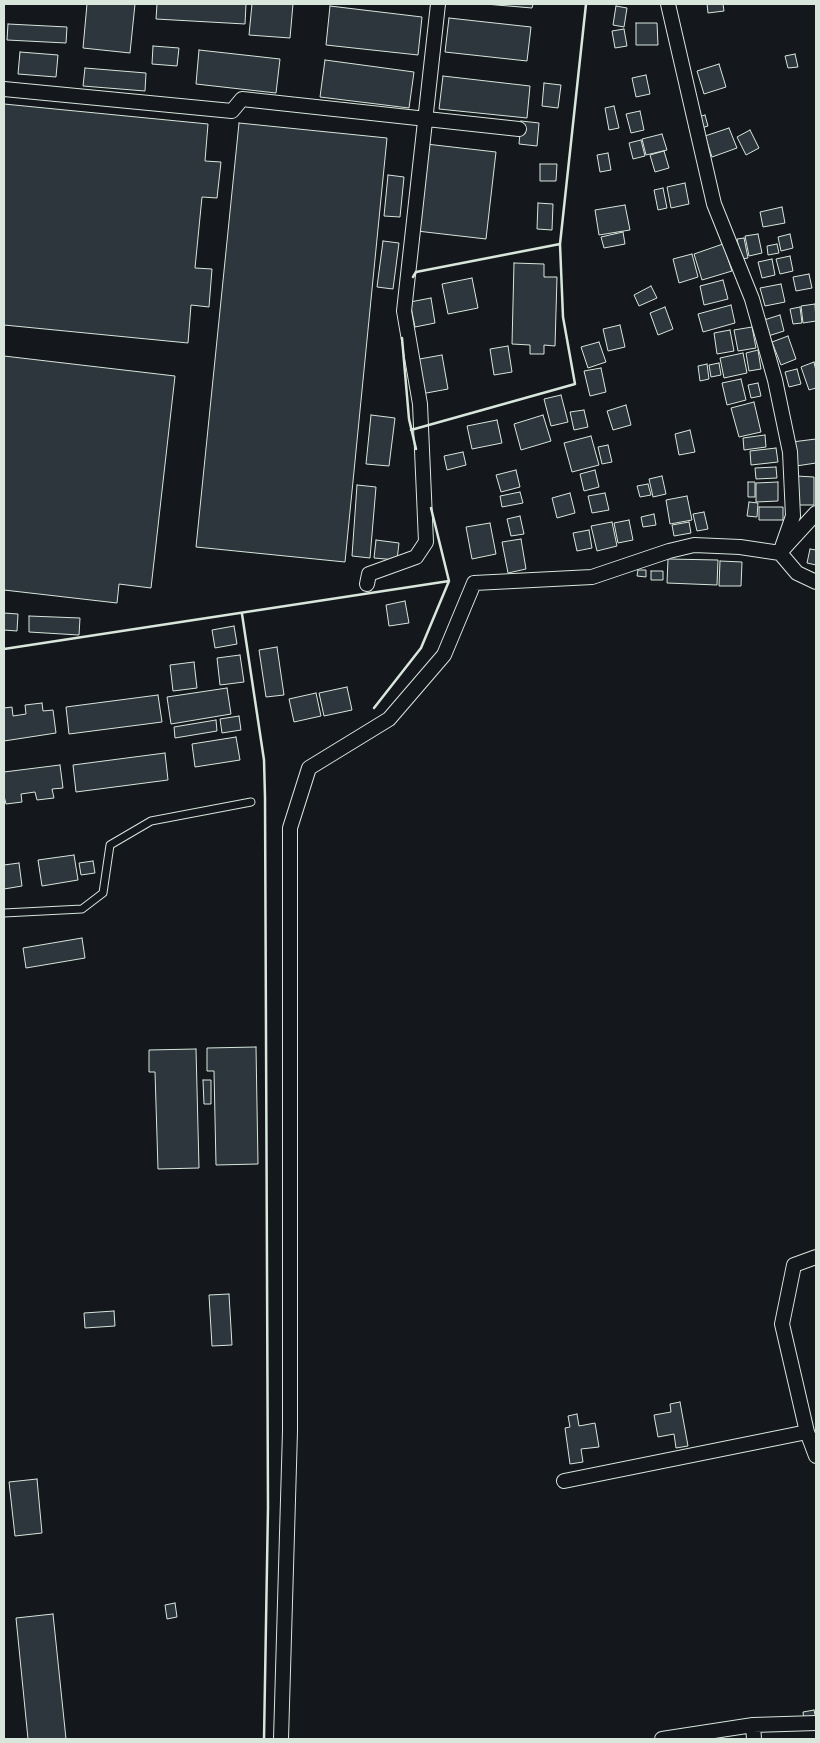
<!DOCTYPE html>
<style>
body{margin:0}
#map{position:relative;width:820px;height:1743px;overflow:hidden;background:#14181c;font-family:Lora,serif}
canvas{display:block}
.frame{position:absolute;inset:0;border:5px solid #d8e6dc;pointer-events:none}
</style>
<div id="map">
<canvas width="820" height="1743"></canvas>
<div class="frame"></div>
</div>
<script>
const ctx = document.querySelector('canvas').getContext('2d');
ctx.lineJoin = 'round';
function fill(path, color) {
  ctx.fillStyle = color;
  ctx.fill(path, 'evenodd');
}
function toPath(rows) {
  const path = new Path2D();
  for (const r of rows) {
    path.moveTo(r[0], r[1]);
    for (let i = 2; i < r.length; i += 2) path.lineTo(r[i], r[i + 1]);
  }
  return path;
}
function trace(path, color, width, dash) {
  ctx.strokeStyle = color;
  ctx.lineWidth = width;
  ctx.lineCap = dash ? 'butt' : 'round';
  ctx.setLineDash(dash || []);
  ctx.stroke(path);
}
const building = toPath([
 [87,4,135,4,130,53,83,48,87,4],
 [157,4,246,4,245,24,156,19,157,4],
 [252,4,293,4,290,38,249,35,252,4],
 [485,4,533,4,532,8,485,4],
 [707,4,723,4,724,11,708,13,707,4],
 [330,6,422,17,418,55,326,45,330,6],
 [616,6,627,8,624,27,613,25,616,6],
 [449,18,531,27,527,61,445,52,449,18],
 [636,23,657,23,658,45,636,45,636,23],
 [8,24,67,27,66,43,7,40,8,24],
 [624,29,627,46,615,48,612,31,624,29],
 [153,46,179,48,177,66,152,64,153,46],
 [199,50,280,59,276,93,196,84,199,50],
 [20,52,58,55,56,77,18,74,20,52],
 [795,54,798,67,788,68,785,56,795,54],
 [325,60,414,72,409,108,320,97,325,60],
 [719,64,726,87,704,94,697,71,719,64],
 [85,68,146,73,145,91,83,86,85,68],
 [646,75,650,94,636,97,632,78,646,75],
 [443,76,530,86,527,118,439,109,443,76],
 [544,83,561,85,558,108,542,106,544,83],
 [4,104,208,124,205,161,221,162,217,198,202,197,195,268,212,269,209,307,191,305,188,343,4,325,4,104],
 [614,106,619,128,609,130,605,108,614,106],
 [640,111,644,130,631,133,626,114,640,111],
 [705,115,708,126,698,129,695,118,705,115],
 [521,121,539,123,537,146,519,144,521,121],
 [239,123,387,138,345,562,196,547,239,123],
 [729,128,737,148,712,157,705,136,729,128],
 [750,130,759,148,746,155,737,137,750,130],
 [662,134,667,150,646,155,642,139,662,134],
 [641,140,645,156,633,159,629,143,641,140],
 [426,144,496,152,486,239,417,231,426,144],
 [664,151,669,168,655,172,650,155,664,151],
 [608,153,611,170,600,172,597,155,608,153],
 [540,164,557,164,556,181,540,181,540,164],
 [388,175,404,177,400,217,384,216,388,175],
 [685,183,689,204,671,208,667,187,685,183],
 [663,188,667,208,658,210,654,190,663,188],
 [538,203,553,204,552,230,537,229,538,203],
 [625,205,630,230,599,235,595,210,625,205],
 [782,207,785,223,763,227,760,212,782,207],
 [623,232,625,244,604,248,601,237,623,232],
 [758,234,762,253,749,256,745,236,758,234],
 [790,234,793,248,781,251,778,237,790,234],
 [744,238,748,258,741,259,737,239,744,238],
 [383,241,399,243,393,289,377,287,383,241],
 [723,244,732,271,702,280,694,254,723,244],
 [777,244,779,253,768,255,767,246,777,244],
 [692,254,698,277,679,283,673,259,692,254],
 [790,256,793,271,780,274,776,259,790,256],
 [772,259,775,275,762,278,758,262,772,259],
 [514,263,544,264,544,277,557,277,555,346,544,345,544,354,530,354,530,345,512,344,514,263],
 [809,274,812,288,796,291,793,277,809,274],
 [472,278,478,308,448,314,442,284,472,278],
 [723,280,728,299,704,305,700,286,723,280],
 [781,284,785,302,765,306,760,288,781,284],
 [651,286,657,298,639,306,634,295,651,286],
 [431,298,435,323,415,327,410,302,431,298],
 [815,304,816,321,803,323,801,306,815,304],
 [731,305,735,323,703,332,698,314,731,305],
 [665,307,673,329,658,335,650,313,665,307],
 [800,307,802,323,793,324,790,309,800,307],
 [780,315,784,331,768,336,764,320,780,315],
 [620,325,625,347,608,351,603,329,620,325],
 [752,327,756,348,738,351,734,330,752,327],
 [730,330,734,351,717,354,714,333,730,330],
 [788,336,796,359,781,365,772,342,788,336],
 [599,342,606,362,588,368,581,347,599,342],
 [508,346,512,372,494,375,490,349,508,346],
 [758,350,761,369,749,371,746,353,758,350],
 [743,353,747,373,724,378,720,358,743,353],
 [442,355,448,389,421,394,414,360,442,355],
 [4,356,175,376,151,588,119,584,117,603,4,590,4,356],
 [814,362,816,371,816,388,809,390,801,367,814,362],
 [719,363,721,375,711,377,709,365,719,363],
 [707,364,709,379,700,381,698,366,707,364],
 [601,368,606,392,590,396,584,371,601,368],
 [797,369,801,384,789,387,785,372,797,369],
 [741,379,746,400,727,405,722,383,741,379],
 [758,383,761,396,751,398,748,385,758,383],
 [561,395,568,422,551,426,544,399,561,395],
 [754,402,761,432,739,437,731,408,754,402],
 [626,405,631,425,613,430,607,411,626,405],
 [584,410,588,427,574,430,570,412,584,410],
 [371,415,395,418,389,466,366,464,371,415],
 [543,415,551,441,521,450,514,424,543,415],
 [497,420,502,443,472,449,467,426,497,420],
 [690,430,695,452,679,455,675,434,690,430],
 [765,435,766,447,744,450,743,438,765,435],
 [591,436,599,465,572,472,564,443,591,436],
 [816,439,816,463,796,466,792,442,816,439],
 [608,445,612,462,602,464,598,447,608,445],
 [776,448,778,462,751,465,750,451,776,448],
 [463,452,466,465,447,470,444,456,463,452],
 [776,467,777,478,756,479,755,468,776,467],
 [516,470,520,487,501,492,496,475,516,470],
 [595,470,599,487,584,491,580,474,595,470],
 [662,476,666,494,653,497,649,479,662,476],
 [796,476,814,477,814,505,795,505,796,476],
 [748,482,755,482,755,497,748,497,748,482],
 [778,482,778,501,756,502,756,483,778,482],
 [648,484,651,495,640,497,637,486,648,484],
 [357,485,376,487,370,558,352,556,357,485],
 [520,492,523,503,502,507,500,496,520,492],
 [570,493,575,513,557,518,552,498,570,493],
 [605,493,609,510,592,513,588,496,605,493],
 [687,496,692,520,670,524,666,500,687,496],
 [749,502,758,503,757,517,747,516,749,502],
 [759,507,783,507,783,520,759,520,759,507],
 [704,512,708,529,697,531,693,514,704,512],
 [654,514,656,525,643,527,641,517,654,514],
 [520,516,524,534,511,536,507,519,520,516],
 [629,520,633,540,618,543,614,523,629,520],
 [612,522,617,546,597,551,591,526,612,522],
 [689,522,691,533,674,536,672,525,689,522],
 [490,523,496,554,472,559,466,527,490,523],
 [589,530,592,548,577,551,573,533,589,530],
 [521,539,526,569,508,573,502,542,521,539],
 [376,540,399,543,397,560,374,558,376,540],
 [810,549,816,550,816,565,807,563,810,549],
 [668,559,718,560,717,585,667,583,668,559],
 [720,561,742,562,741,586,719,586,720,561],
 [638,570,646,570,646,577,637,576,638,570],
 [651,571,663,571,663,580,651,580,651,571],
 [405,601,409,623,389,626,386,605,405,601],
 [4,613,18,614,17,631,4,630,4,613],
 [29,616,80,618,79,635,29,632,29,616],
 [234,626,237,644,215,648,212,630,234,626],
 [277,647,284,695,266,697,259,650,277,647],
 [240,655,244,682,220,685,217,658,240,655],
 [194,662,197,688,173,691,170,665,194,662],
 [347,687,352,710,324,716,319,693,347,687],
 [227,688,231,714,171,724,167,697,227,688],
 [316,693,321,716,294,722,289,699,316,693],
 [158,695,162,722,69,734,66,707,158,695],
 [42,703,43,711,53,710,56,733,4,741,4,708,12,707,13,716,26,714,25,705,42,703],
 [239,716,241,730,222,733,220,719,239,716],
 [216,720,217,731,175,738,174,727,216,720],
 [236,737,240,760,195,767,192,744,236,737],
 [165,753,168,780,76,792,73,765,165,753],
 [60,765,63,788,52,789,54,798,37,800,35,792,21,794,22,802,6,804,4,796,4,772,60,765],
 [74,855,78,880,42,886,38,860,74,855],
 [93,861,95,873,81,875,79,863,93,861],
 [19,863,22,886,4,889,4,865,19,863],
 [82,938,85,958,26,968,23,948,82,938],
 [256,1047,258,1164,216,1165,214,1071,207,1071,207,1048,256,1047],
 [196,1049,199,1168,158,1169,155,1072,149,1072,149,1050,196,1049],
 [203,1080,211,1080,211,1104,204,1104,203,1080],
 [229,1294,232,1345,212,1346,209,1295,229,1294],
 [114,1311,115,1326,85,1328,84,1313,114,1311],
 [680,1402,688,1446,676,1448,674,1434,658,1437,654,1415,671,1412,670,1404,680,1402],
 [577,1414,579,1426,595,1423,599,1447,581,1449,583,1462,570,1464,565,1428,570,1427,568,1416,577,1414],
 [37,1479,42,1533,15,1536,9,1482,37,1479],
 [175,1603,177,1617,167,1619,165,1605,175,1603],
 [53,1614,66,1739,28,1739,16,1618,53,1614],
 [814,1710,816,1719,804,1721,803,1712,814,1710]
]);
fill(building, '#2c363c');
trace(building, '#d8e6dc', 1);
const service = toPath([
 [4,913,82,909,103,893,110,845,151,821,251,802]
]);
const minor = toPath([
 [668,4,714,204,752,299,775,380,790,452,793,516,780,553],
 [4,89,232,111,242,99,519,129],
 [784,548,816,513],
 [367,584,369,574,416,557,426,542,420,404,404,311,438,4],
 [807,1432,782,1324,794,1265,816,1257],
 [564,1481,807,1432,816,1456],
 [281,1739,290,1431,290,828,309,768,389,719,444,655,474,583,592,577,669,551,694,545,740,547,780,553,797,573,816,582],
 [662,1739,753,1725],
 [754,1739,753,1725,816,1723]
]);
trace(service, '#d8e6dc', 9);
trace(minor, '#d8e6dc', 16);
trace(service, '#14181c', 7);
trace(minor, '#14181c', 14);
trace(toPath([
 [413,277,416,272,560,244,586,4],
 [402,338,409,419,416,449],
 [411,430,575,384,563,317,560,244],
 [242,614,264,760,265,797,268,1507,264,1739],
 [4,649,449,581,431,508],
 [374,708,421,648,449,581]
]), '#d8e6dc', 2.5);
</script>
